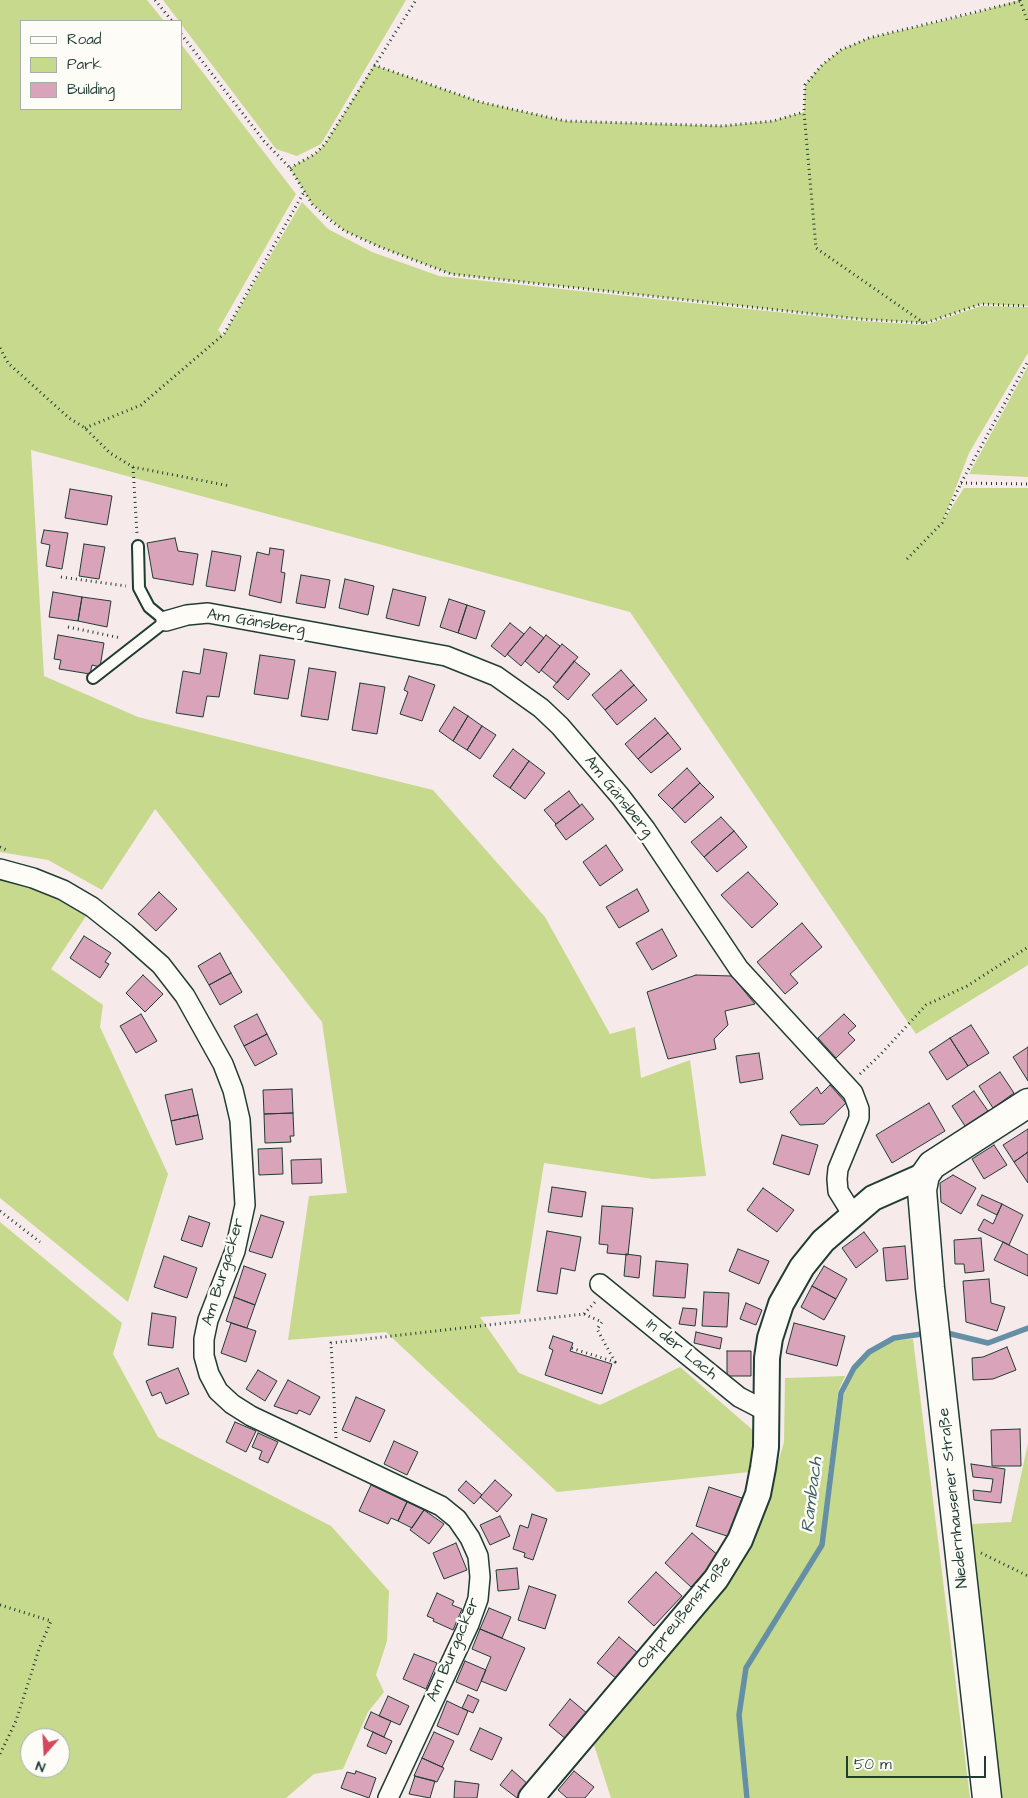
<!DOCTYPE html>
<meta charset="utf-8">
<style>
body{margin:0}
#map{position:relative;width:1028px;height:1798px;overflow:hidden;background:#f6eaeb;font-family:"Architects Daughter",sans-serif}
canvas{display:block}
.legend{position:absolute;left:20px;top:20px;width:162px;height:90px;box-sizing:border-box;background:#fdfcf7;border:1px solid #a4b0a9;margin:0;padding:6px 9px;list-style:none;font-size:15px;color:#1f3d34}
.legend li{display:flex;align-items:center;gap:10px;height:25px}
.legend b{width:25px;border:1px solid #a4b0a9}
.north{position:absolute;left:20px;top:1728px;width:50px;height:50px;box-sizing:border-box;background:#fdfcf7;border:1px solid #a4b0a9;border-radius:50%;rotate:199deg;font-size:14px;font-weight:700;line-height:20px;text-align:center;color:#1f3d34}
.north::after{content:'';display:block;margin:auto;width:18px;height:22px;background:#d1495b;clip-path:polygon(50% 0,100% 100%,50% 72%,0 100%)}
.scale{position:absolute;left:846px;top:1756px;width:140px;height:22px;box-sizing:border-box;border:2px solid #1f3d34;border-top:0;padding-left:6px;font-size:15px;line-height:18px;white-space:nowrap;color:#1f3d34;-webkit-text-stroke:4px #fdfcf7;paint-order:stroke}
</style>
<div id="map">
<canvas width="1028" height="1798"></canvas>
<ul class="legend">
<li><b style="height:6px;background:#fdfcf7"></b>Road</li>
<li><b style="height:14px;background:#c7d98d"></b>Park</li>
<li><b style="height:14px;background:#d9a3b9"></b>Building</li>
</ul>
<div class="north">N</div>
<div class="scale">50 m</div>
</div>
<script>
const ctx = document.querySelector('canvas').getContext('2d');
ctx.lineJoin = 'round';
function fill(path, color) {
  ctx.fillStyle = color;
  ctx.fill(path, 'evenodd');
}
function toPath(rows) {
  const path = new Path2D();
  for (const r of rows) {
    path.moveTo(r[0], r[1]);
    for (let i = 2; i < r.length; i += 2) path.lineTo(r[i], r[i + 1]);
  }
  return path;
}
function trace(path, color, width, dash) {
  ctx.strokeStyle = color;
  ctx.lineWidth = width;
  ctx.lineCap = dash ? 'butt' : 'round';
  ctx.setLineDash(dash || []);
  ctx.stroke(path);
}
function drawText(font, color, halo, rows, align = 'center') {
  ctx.font = font + ' "Architects Daughter",sans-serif';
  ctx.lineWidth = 5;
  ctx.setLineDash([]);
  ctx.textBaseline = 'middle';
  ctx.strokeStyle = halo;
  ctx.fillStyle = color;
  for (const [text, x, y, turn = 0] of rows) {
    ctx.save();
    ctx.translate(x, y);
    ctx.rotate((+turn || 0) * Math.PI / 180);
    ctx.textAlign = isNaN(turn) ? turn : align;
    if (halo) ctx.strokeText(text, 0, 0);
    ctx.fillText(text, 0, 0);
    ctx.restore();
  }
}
fill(toPath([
 [0,0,147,0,164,21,21,21,21,109,181,109,181,44,296,194,218,330,223,336,302,202,328,229,372,252,439,276,861,321,925,325,981,306,1028,307,1028,353,969,453,943,521,964,488,1028,488,1028,965,916,1034,630,612,31,450,44,676,138,717,433,790,545,917,610,1034,635,1027,641,1078,690,1060,706,1176,653,1179,544,1163,520,1314,480,1317,519,1373,600,1405,680,1367,754,1431,750,1472,557,1492,386,1332,288,1340,309,1196,347,1193,322,1022,155,809,102,890,48,860,0,852],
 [163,0,406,0,321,144,297,156,276,149,181,24,181,21,179,21],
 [1020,0,1028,0,1028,306,981,304,925,323,860,319,451,274,380,247,345,231,312,204,290,168,315,154,325,144,374,65,480,102,565,121,722,126,773,121,804,112,805,85,822,65,841,50,869,38,968,15],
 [1028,366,1028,477,969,474],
 [0,878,41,890,86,916,51,969,103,1005,100,1027,168,1174,128,1302,0,1198],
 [0,1222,122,1323,113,1354,158,1437,331,1526,389,1591,387,1641,376,1675,384,1692,368,1712,343,1769,314,1774,286,1798,0,1798],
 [30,1738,60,1738,60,1768,30,1768],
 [913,1339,970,1798,750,1798,741,1714,748,1667,823,1545,837,1425,844,1394,856,1369,870,1353,895,1340],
 [845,1376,838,1392,820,1544,745,1667,737,1714,745,1798,611,1798,594,1745,730,1580,755,1540,784,1442,785,1378],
 [1028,1443,1028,1798,1000,1798,971,1524,1011,1522]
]), '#c7d98d');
trace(toPath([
 [943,1332,988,1343,1028,1328],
 [747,1798,739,1715,746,1668,822,1545,841,1393,854,1368,869,1352,894,1338,929,1333]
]), '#658fa5', 5.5);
const building = toPath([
 [70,489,112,496,107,525,65,518,70,489],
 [44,530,68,533,62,569,46,566,50,545,41,543,44,530],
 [175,538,178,551,198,554,193,585,153,578,147,543,175,538],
 [84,544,105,547,99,579,79,576,84,544],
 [270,548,284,550,281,572,285,573,281,603,249,595,257,552,269,555,270,548],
 [212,551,241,556,235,591,206,586,212,551],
 [301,575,330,580,325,608,296,603,301,575],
 [345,579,374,586,368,615,339,608,345,579],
 [393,589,426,597,419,626,386,618,393,589],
 [53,592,82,597,78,621,49,617,53,592],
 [82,597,111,601,107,627,78,621,82,597],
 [449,599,467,605,458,633,440,627,449,599],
 [467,605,485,611,476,639,458,633,467,605],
 [510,623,524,634,505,657,491,646,510,623],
 [530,627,544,638,521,666,507,654,530,627],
 [58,635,104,643,100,667,92,665,90,674,59,669,61,660,54,659,58,635],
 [546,635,560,646,539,673,525,661,546,635],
 [562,644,578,657,557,683,541,670,562,644],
 [204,649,227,653,219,697,207,696,203,717,176,713,183,671,200,674,204,649],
 [260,655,295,660,288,699,254,694,260,655],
 [574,661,590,674,568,700,553,687,574,661],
 [309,668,336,672,328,720,301,716,309,668],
 [621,670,634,685,605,710,592,695,621,670],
 [409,676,435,685,422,721,400,714,408,692,404,690,409,676],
 [360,683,385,687,377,734,352,730,360,683],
 [634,685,647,700,617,725,605,710,634,685],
 [454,707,468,716,453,741,439,731,454,707],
 [468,716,482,726,467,750,453,741,468,716],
 [655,718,668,733,638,759,625,744,655,718],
 [482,726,496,735,480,759,467,750,482,726],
 [668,733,681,749,651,773,638,759,668,733],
 [513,749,529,761,510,788,493,776,513,749],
 [529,761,545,773,525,799,510,788,529,761],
 [687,768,700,783,672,809,658,795,687,768],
 [700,783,714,797,685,823,672,809,700,783],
 [569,791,580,806,556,824,544,810,569,791],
 [582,804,594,819,566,840,555,825,582,804],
 [721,817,734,831,704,857,691,842,721,817],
 [734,831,747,847,717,872,704,857,734,831],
 [606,845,623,870,600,886,583,862,606,845],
 [748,872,778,904,752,928,721,895,748,872],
 [637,889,649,911,619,928,606,907,637,889],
 [159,892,177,909,156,931,138,914,159,892],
 [802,923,822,947,790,974,798,983,785,994,757,962,802,923],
 [662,929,677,956,652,970,636,943,662,929],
 [84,936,111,953,105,962,109,964,100,978,70,958,84,936],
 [220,953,231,973,209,985,198,966,220,953],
 [231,973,242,992,220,1005,209,985,231,973],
 [143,975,163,994,145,1012,126,993,143,975],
 [696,975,732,976,755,1004,725,1011,728,1025,714,1039,716,1049,668,1059,647,992,696,975],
 [141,1014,157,1041,136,1053,120,1026,141,1014],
 [257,1014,267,1034,244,1046,234,1026,257,1014],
 [844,1014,856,1026,848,1033,855,1040,836,1058,818,1038,844,1014],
 [971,1025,989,1053,968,1066,950,1038,971,1025],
 [267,1034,277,1054,255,1066,244,1046,267,1034],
 [950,1038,968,1066,947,1080,929,1052,950,1038],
 [1028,1047,1028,1081,1013,1057,1028,1047],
 [759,1053,763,1079,740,1083,736,1056,759,1053],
 [1000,1072,1014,1093,993,1108,979,1086,1000,1072],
 [830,1085,846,1103,824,1124,800,1125,790,1112,817,1087,821,1094,830,1085],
 [192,1089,198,1115,171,1121,165,1095,192,1089],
 [292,1089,293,1113,264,1114,263,1090,292,1089],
 [974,1091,988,1111,965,1126,952,1106,974,1091],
 [929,1103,945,1131,892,1163,876,1135,929,1103],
 [293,1113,294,1136,290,1136,291,1142,265,1143,264,1114,293,1113],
 [198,1115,203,1139,176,1145,171,1121,198,1115],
 [1028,1129,1028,1152,1014,1162,1003,1145,1028,1129],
 [782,1135,818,1145,809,1175,773,1164,782,1135],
 [994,1145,1007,1165,984,1179,972,1159,994,1145],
 [282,1148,283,1174,259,1175,258,1149,282,1148],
 [1028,1152,1028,1183,1014,1162,1028,1152],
 [321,1159,322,1183,292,1184,291,1160,321,1159],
 [953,1175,976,1188,961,1214,941,1202,940,1183,953,1175],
 [552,1187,586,1192,582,1217,548,1212,552,1187],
 [763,1188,794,1210,777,1232,747,1210,763,1188],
 [982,1195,1002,1204,997,1215,977,1205,982,1195],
 [1002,1204,1023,1215,1009,1245,978,1230,984,1219,993,1224,1002,1204],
 [602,1206,633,1208,628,1255,607,1253,608,1245,599,1244,602,1206],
 [261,1215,284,1222,272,1258,249,1251,261,1215],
 [189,1216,210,1223,202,1247,181,1240,189,1216],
 [547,1231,581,1237,575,1271,561,1268,557,1294,537,1291,547,1231],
 [864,1232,878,1251,856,1268,842,1248,864,1232],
 [981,1238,984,1271,965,1273,964,1264,955,1264,954,1240,981,1238],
 [1003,1242,1028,1255,1028,1276,994,1260,1003,1242],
 [905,1246,908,1279,886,1281,883,1248,905,1246],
 [738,1249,769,1261,759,1284,729,1271,738,1249],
 [626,1254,641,1256,639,1278,624,1276,626,1254],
 [164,1256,197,1268,187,1298,154,1287,164,1256],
 [656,1261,688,1264,685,1298,653,1296,656,1261],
 [244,1266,266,1274,255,1305,234,1297,244,1266],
 [824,1266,847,1279,836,1299,812,1286,824,1266],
 [989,1279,991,1303,1005,1307,997,1331,966,1322,963,1281,989,1279],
 [812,1286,836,1299,824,1320,801,1307,812,1286],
 [704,1292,729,1293,727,1327,702,1326,704,1292],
 [234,1297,255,1305,247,1328,226,1321,234,1297],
 [746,1303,762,1310,756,1325,740,1319,746,1303],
 [683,1308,697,1309,695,1326,679,1324,683,1308],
 [152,1313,176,1317,173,1348,148,1345,152,1313],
 [231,1323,256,1331,246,1362,221,1353,231,1323],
 [794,1323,845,1336,837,1366,786,1353,794,1323],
 [696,1332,722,1338,720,1349,694,1343,696,1332],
 [553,1336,573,1343,570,1351,612,1364,602,1394,545,1375,553,1350,549,1348,553,1336],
 [1007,1347,1016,1370,993,1379,973,1380,972,1358,983,1357,1007,1347],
 [727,1351,751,1351,751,1376,727,1376,727,1351],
 [178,1368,189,1394,166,1404,161,1392,152,1396,146,1381,178,1368],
 [258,1370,277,1381,265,1401,246,1389,258,1370],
 [288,1380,320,1397,310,1415,299,1410,297,1414,274,1406,288,1380],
 [356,1397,385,1410,370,1442,342,1430,356,1397],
 [235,1422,256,1431,246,1452,226,1442,235,1422],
 [1020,1429,1021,1466,992,1466,991,1430,1020,1429],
 [258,1433,278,1442,268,1463,259,1459,262,1451,252,1447,258,1433],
 [394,1441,418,1452,407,1475,384,1464,394,1441],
 [971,1464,1005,1469,1001,1503,974,1500,973,1490,991,1492,993,1479,973,1477,971,1464],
 [495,1480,512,1495,497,1512,480,1497,495,1480],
 [466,1481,482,1495,474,1504,458,1490,466,1481],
 [371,1485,407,1502,398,1521,391,1518,388,1524,359,1511,371,1485],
 [709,1487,742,1498,730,1537,696,1526,709,1487],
 [407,1502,424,1510,412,1528,398,1521,407,1502],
 [424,1510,444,1524,429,1544,410,1530,424,1510],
 [532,1514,547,1519,533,1560,524,1557,525,1553,513,1549,520,1525,528,1528,532,1514],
 [500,1516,510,1536,490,1545,480,1525,500,1516],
 [692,1533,719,1556,691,1587,665,1563,692,1533],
 [456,1543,467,1570,444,1579,433,1553,456,1543],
 [517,1568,519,1589,498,1591,496,1570,517,1568],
 [656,1572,682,1596,654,1626,628,1602,656,1572],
 [529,1586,556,1595,545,1629,518,1620,529,1586],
 [437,1593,454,1601,452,1605,462,1609,453,1630,433,1621,434,1619,427,1616,437,1593],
 [489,1608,511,1617,502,1638,480,1629,489,1608],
 [480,1629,525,1648,506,1691,481,1681,491,1657,472,1649,480,1629],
 [619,1637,638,1653,617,1679,597,1663,619,1637],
 [414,1654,437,1663,426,1689,403,1679,414,1654],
 [465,1661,486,1670,477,1691,456,1682,465,1661],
 [468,1695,479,1700,473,1713,462,1708,468,1695],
 [388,1696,409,1706,400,1725,379,1716,388,1696],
 [570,1699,588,1714,566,1739,549,1725,570,1699],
 [447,1701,468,1711,458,1735,437,1726,447,1701],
 [371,1712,391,1721,384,1737,364,1728,371,1712],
 [480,1728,502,1738,492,1760,470,1750,480,1728],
 [373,1732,392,1741,386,1754,367,1746,373,1732],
 [434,1732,454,1741,442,1767,422,1758,434,1732],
 [422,1758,444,1768,437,1782,414,1776,422,1758],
 [512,1770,529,1785,517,1798,500,1785,512,1770],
 [356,1771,376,1778,369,1798,341,1788,347,1772,355,1774,356,1771],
 [574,1771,594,1787,585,1798,567,1798,558,1790,574,1771],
 [415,1776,435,1781,430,1798,409,1794,415,1776],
 [455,1781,479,1784,477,1798,454,1798,455,1781]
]);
fill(building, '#d9a3b9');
trace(building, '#1f3d34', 1);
const service = toPath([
 [93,678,166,621,149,607,139,588,138,546]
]);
const minor = toPath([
 [166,621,187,615,208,613,446,656,496,676,541,708,560,726,620,796,646,830,739,969,853,1093,859,1109,859,1118,838,1169,837,1179,838,1191,853,1215],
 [0,869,33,878,63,890,92,907,126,934,161,965,185,996,223,1064,233,1090,240,1120,245,1205,235,1251,208,1320,204,1339,204,1356,209,1374,218,1391,232,1404,251,1416,441,1506,457,1519,470,1538,478,1556,480,1577,478,1599,469,1624,388,1798],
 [600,1284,739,1397,766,1411]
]);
const tertiary = toPath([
 [531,1798,716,1579,740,1540,758,1494,763,1468,766,1447,767,1358,770,1338,781,1304,802,1267,823,1241,873,1198,925,1175]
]);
const secondary = toPath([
 [987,1798,930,1288,922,1190,925,1175,932,1165,1028,1103]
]);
trace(service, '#1f3d34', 14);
trace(minor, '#1f3d34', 22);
trace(tertiary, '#1f3d34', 28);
trace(secondary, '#1f3d34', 31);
trace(toPath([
 [155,0,172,21],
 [1020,0,1028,23],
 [181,34,264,141,290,168,312,204,330,220,345,231,380,247,451,274,860,319,925,323,981,304,1028,306],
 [374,65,480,102,565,121,722,126,773,121,804,112],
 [290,168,315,154,325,144,416,0],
 [924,323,816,248,804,112,805,85,822,65,841,50,869,38,1021,1],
 [0,348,8,363,69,418,85,428,110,453,133,467,230,486],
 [85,428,141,405,224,334,304,192],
 [133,467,137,534],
 [961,483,1028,484],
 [907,559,942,523,961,483,1028,361],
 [61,577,126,586],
 [68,627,121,638],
 [0,847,9,851],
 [860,1074,880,1055,926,1005,967,986,1028,947],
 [0,1211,40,1242],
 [584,1314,595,1302],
 [336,1438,331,1343,584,1314,602,1322,597,1329,615,1362,571,1348],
 [981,1553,1028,1576],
 [0,1605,51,1621,39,1649,16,1721,0,1754]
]), '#1f3d34', 3, [1, 4]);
trace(service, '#fdfcf7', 10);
trace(minor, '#fdfcf7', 19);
trace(tertiary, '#fdfcf7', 24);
trace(secondary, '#fdfcf7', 28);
drawText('16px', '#1f3d34', '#fdfcf7', [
 ["Am Gänsberg",256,623,9],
 ["Am Gänsberg",618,797,51],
 ["Am Burgacker",224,1272,-73],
 ["In der Lach",681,1350,39],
 ["Niedernhausener Straße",954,1498,-96],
 ["Ostpreußenstraße",685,1613,-51],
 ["Am Burgacker",454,1650,-67]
]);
drawText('italic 18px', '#3c5f63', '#fdfcf7', [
 ["Rambach",813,1495,-83]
]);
</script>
